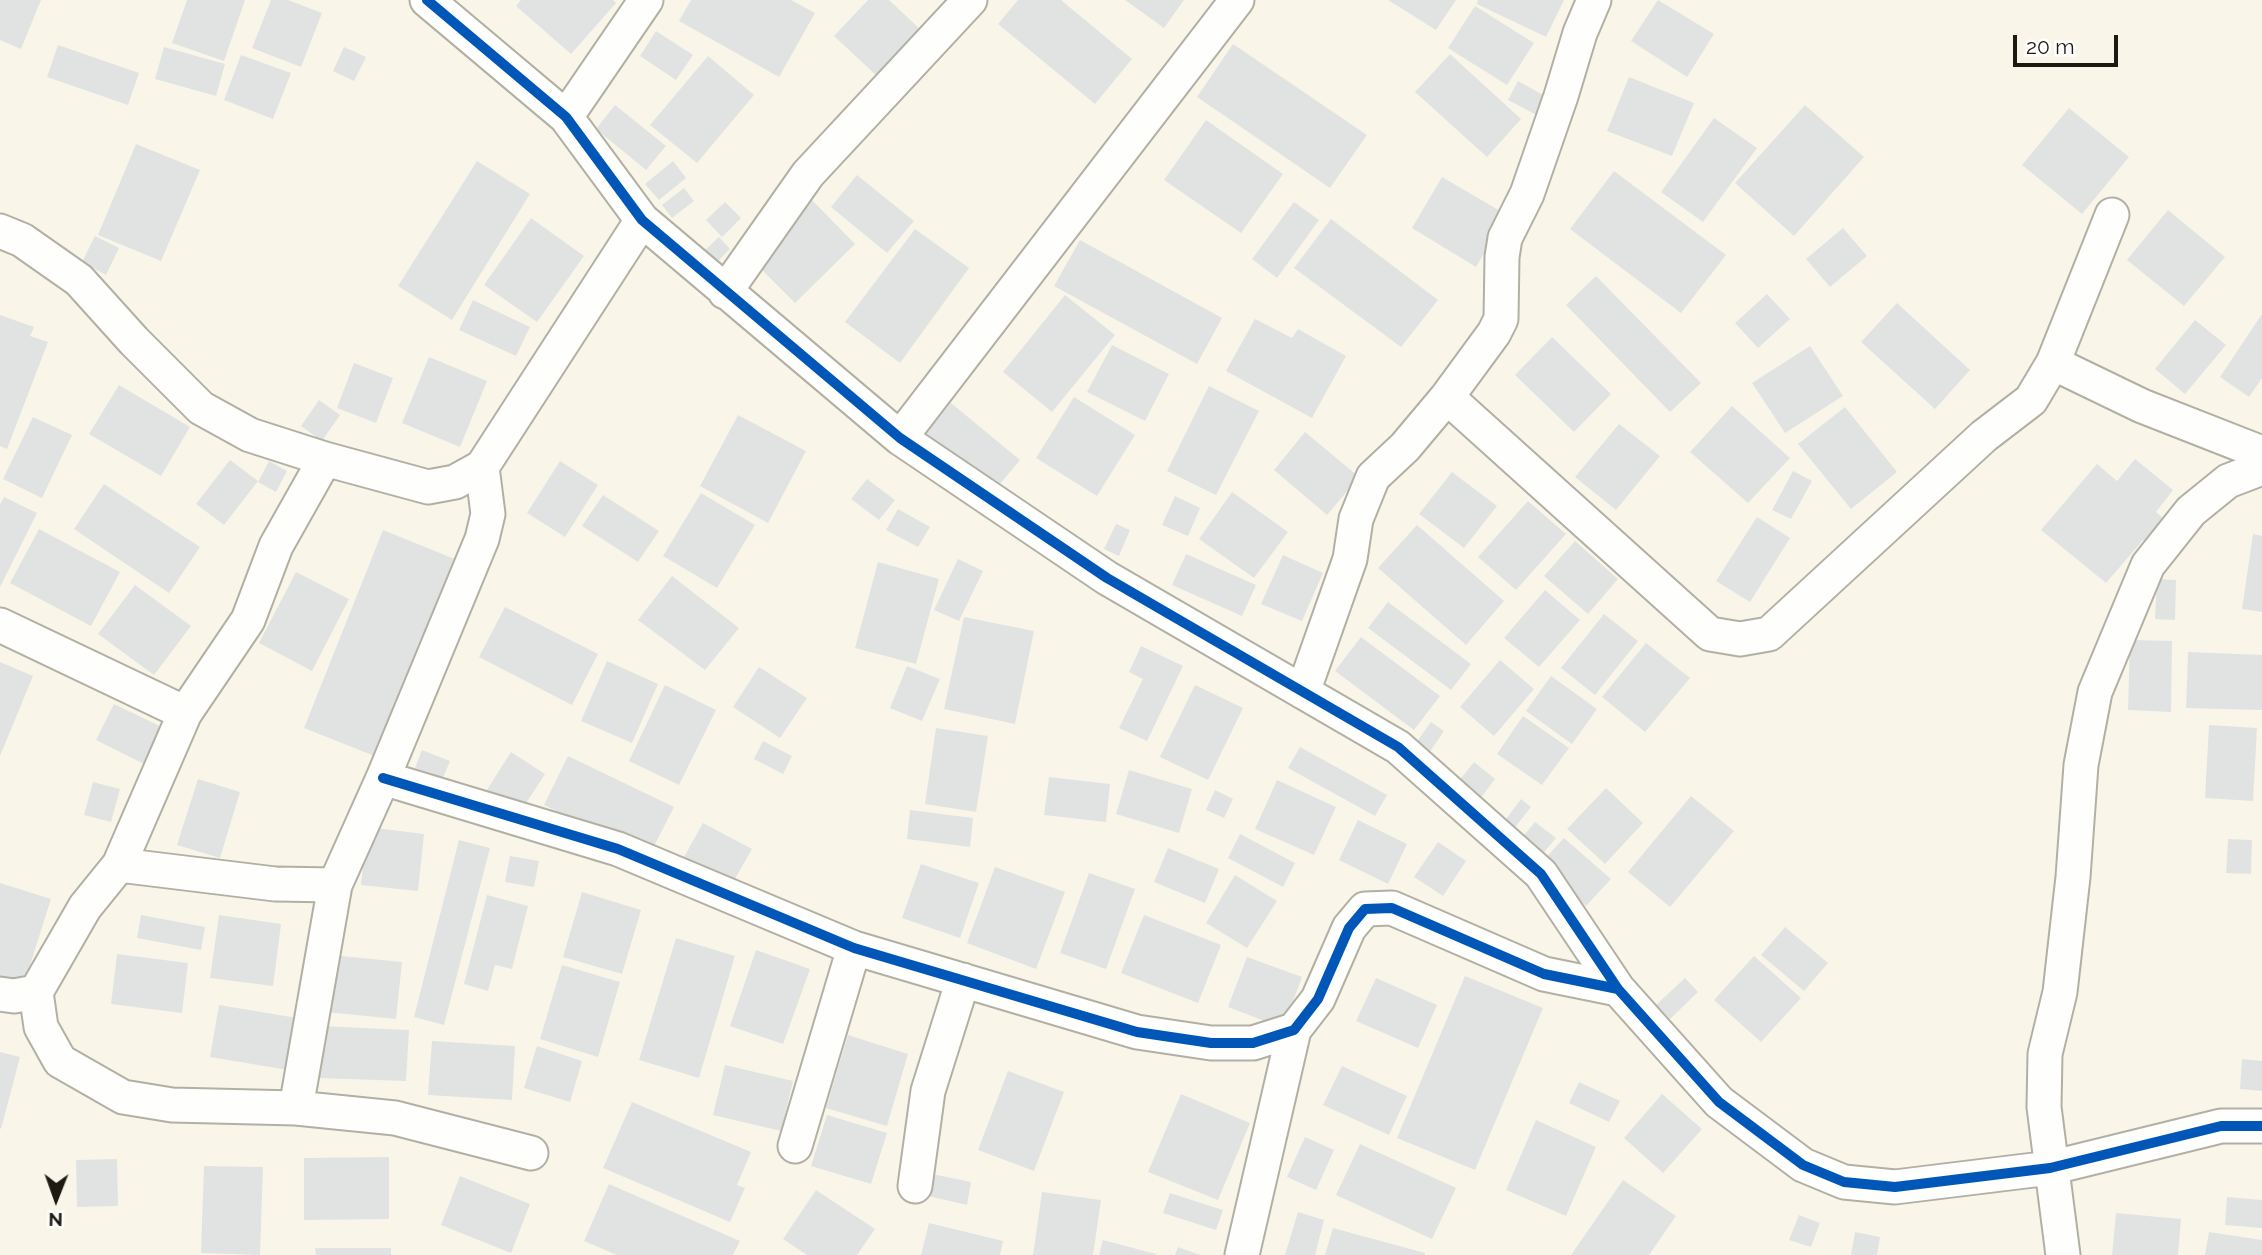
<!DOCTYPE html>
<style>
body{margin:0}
#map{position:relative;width:2262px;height:1255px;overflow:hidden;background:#f9f6e9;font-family:Raleway,sans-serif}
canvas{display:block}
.north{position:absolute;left:21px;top:1164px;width:70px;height:70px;-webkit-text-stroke:5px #fff;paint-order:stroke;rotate:181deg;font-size:19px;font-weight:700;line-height:28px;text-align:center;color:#1d1b11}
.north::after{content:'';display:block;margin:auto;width:24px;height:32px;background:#1d1b11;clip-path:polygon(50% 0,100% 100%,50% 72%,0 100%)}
.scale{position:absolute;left:2013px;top:35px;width:105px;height:32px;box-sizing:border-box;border:4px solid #1d1b11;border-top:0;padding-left:9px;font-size:21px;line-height:24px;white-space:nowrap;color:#1d1b11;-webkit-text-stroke:5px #fff;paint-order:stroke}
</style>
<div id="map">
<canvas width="2262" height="1255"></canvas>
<div class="north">N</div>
<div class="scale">20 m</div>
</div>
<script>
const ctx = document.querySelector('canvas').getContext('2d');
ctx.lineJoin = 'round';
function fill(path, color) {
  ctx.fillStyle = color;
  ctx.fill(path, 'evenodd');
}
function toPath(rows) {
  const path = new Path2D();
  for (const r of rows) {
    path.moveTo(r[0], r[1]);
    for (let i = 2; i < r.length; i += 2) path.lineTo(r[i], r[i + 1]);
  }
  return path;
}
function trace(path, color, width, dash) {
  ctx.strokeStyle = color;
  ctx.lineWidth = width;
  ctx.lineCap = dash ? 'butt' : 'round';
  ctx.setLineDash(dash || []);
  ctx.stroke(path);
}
fill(toPath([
 [0,0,41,0,21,49,0,40],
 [187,0,245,0,224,61,172,43],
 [271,0,288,0,322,13,301,67,252,48],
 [521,0,613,0,616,3,571,54,516,6],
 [691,0,791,0,815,13,779,77,679,21],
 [868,0,889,0,921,30,877,76,834,36],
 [1018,0,1061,0,1132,59,1095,104,998,24],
 [1125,0,1184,0,1164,28],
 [1388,0,1456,0,1436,30],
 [1478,0,1564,0,1546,37,1477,4],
 [1658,0,1714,34,1687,77,1631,41],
 [1475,6,1534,43,1507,85,1448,48],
 [656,31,693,55,676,80,640,56],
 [1233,44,1367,135,1330,188,1197,97],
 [58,45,139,73,128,105,47,77],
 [164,47,225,64,216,96,155,79],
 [344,47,366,57,354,81,333,71],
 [1450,54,1521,119,1487,157,1415,92],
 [241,55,291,73,273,119,224,100],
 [708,56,754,95,697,163,650,125],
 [1629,77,1694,103,1672,156,1607,131],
 [1518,81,1554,101,1544,119,1508,100],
 [615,105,666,146,646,170,596,129],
 [1805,105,1864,157,1794,236,1735,183],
 [2069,108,2129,157,2082,214,2022,165],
 [1714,118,1757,148,1703,222,1661,192],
 [1206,120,1283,174,1241,233,1164,180],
 [136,144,200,170,161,261,98,235],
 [477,161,530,194,452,320,398,286],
 [673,161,686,178,659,200,645,184],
 [1614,171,1726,255,1681,313,1570,229],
 [857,175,914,221,887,253,831,207],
 [1442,177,1507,215,1476,267,1412,228],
 [684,188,694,201,672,218,662,205],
 [812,200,855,244,795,303,752,260],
 [725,202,741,218,722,237,706,220],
 [1294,202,1319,220,1277,278,1252,259],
 [2168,210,2225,257,2184,306,2127,260],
 [531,218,584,256,537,322,484,285],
 [1331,219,1438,300,1401,347,1294,268],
 [1843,228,1867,256,1830,287,1806,259],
 [915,229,969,268,900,363,845,322],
 [95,236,119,248,106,275,82,262],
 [719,237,730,249,715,264,703,252],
 [1080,240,1222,318,1197,364,1054,286],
 [1596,276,1701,383,1670,412,1566,305],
 [1767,294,1790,319,1758,348,1735,323],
 [1065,295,1115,335,1052,412,1003,372],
 [473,300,530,327,516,356,459,330],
 [1897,303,1970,370,1935,409,1861,342],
 [2262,314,2262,378,2249,397,2220,377],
 [0,315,34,327,30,336,48,342,7,449,0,446],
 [1255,319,1292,338,1298,329,1346,356,1312,418,1226,371],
 [2195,320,2226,345,2185,394,2155,369],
 [1552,337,1611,394,1574,432,1515,375],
 [1112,345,1169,374,1145,421,1087,392],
 [1810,346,1843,396,1785,433,1752,383],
 [429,357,487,381,460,447,402,423],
 [354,363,393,378,376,423,337,408],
 [119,385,190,427,161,476,89,434],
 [1209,386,1259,411,1216,495,1167,471],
 [1074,397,1135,435,1097,496,1036,458],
 [319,400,340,415,322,441,301,426],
 [951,403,1020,460,995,490,926,433],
 [1732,406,1790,458,1748,503,1690,452],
 [1845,407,1897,472,1851,509,1798,444],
 [738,415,806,451,768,523,700,486],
 [33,417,72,435,42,498,3,479],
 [1619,424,1660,456,1616,510,1575,477],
 [1305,432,1359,477,1327,515,1274,470],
 [2135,459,2173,490,2156,512,2167,522,2149,544,2143,540,2106,583,2041,530,2097,464,2117,481],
 [230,460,258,481,224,525,196,504],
 [269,461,287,471,276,492,258,482],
 [560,461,598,485,565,537,527,513],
 [1793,471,1812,481,1791,519,1772,510],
 [1452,472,1497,506,1464,548,1419,514],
 [867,479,895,500,879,520,851,499],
 [104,484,200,547,169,593,74,529],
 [1232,492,1288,532,1254,578,1199,539],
 [701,493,755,525,717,588,663,556],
 [603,495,659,531,638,562,582,526],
 [1175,496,1200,508,1188,536,1162,525],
 [4,497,37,513,0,587,0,505],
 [1528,501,1566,534,1516,590,1478,557],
 [898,509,930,527,918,547,886,530],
 [1757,517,1790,538,1750,602,1716,581],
 [1116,524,1130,530,1119,556,1104,549],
 [1417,525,1504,601,1466,645,1378,568],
 [39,529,120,572,91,626,10,583],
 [383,530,462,562,382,759,304,728],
 [2253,534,2262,536,2262,612,2242,609],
 [1575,541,1618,579,1588,614,1544,576],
 [1186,554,1256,585,1242,616,1172,585],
 [1283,555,1323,573,1302,621,1261,604],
 [958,559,983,571,959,621,934,610],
 [878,562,939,579,916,664,855,648],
 [296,572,349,599,312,671,259,643],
 [672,576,739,628,705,670,638,620],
 [2157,579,2176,580,2175,620,2155,619],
 [135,585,191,626,154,675,98,634],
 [1545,590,1580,620,1539,667,1504,638],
 [1388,602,1471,664,1451,690,1368,628],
 [505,607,598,654,572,705,479,657],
 [1604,614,1638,641,1595,695,1561,668],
 [964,617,1034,631,1015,724,944,709],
 [1361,637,1440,696,1414,730,1335,671],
 [2130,640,2172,641,2171,712,2128,710],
 [1646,643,1690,678,1645,732,1602,697],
 [1141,646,1183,666,1147,741,1119,728,1143,679,1129,672],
 [2188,652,2262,655,2262,710,2186,708],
 [1500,660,1534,689,1494,736,1460,707],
 [607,661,658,684,632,743,581,721],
 [0,662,33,676,0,756],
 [907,666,940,679,922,721,890,708],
 [759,667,807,698,780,738,733,707],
 [1551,676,1597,709,1572,744,1526,711],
 [665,685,716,710,679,785,629,761],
 [1195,685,1243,708,1208,780,1160,757],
 [114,704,166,729,148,766,96,740],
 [1523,716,1569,748,1542,785,1497,754],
 [1431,722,1444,731,1429,753,1415,744],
 [2209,725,2257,728,2253,801,2205,798],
 [936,728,988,736,976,812,925,804],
 [763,741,792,756,783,774,754,759],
 [1300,747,1387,795,1375,816,1288,768],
 [422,750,450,761,443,778,415,768],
 [511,752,545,774,519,814,485,793],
 [568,756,674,807,649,856,544,805],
 [1474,762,1495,779,1480,799,1458,782],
 [1129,770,1192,789,1179,833,1116,814],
 [1049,777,1110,784,1106,822,1044,815],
 [198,779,240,792,220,858,177,845],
 [1277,780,1336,807,1314,855,1255,829],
 [93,782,120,789,111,822,84,815],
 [1606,788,1643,823,1605,864,1567,829],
 [1215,790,1233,799,1224,818,1206,810],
 [1691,796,1734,831,1670,907,1628,872],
 [1521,799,1531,807,1513,830,1503,823],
 [910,810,973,818,970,847,907,839],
 [1358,820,1407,844,1388,884,1339,860],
 [1535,822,1556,838,1540,857,1519,841],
 [703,823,752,849,732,884,684,857],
 [367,827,424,834,418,891,361,885],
 [1240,834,1295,863,1283,887,1228,858],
 [1564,838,1611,879,1586,906,1540,864],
 [2228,839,2252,840,2251,874,2226,873],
 [459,840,490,848,444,1025,414,1017],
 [1438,842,1466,861,1443,896,1414,877],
 [1168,848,1219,869,1205,903,1154,882],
 [510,856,539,861,534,887,505,882],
 [921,864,979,883,960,938,902,918],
 [995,867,1065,892,1036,969,967,943],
 [1089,873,1135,889,1106,969,1060,953],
 [1235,875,1277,901,1247,948,1206,923],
 [0,883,51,899,23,987,0,980],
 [582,892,641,910,622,974,563,957],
 [487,895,528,906,512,969,495,965,488,991,464,984],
 [141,915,205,927,201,950,137,938],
 [219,915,281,924,273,986,210,978],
 [1144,915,1221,945,1198,1003,1121,973],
 [1785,927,1828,963,1804,991,1761,955],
 [676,938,735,956,699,1078,639,1060],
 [756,950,810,969,783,1044,730,1026],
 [117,954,188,963,182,1013,111,1004],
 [332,955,402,962,396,1019,326,1012],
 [1754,956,1801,998,1761,1042,1714,1000],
 [1247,957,1302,977,1283,1028,1228,1007],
 [562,965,620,982,598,1057,540,1039],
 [1465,976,1543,1008,1475,1170,1397,1138],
 [1376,978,1437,1005,1418,1048,1356,1021],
 [1685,978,1698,992,1670,1019,1656,1005],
 [219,1005,297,1018,288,1070,210,1057],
 [319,1026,409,1030,406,1081,317,1078],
 [848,1035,908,1054,887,1126,826,1108],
 [432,1041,515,1046,512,1100,428,1095],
 [537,1046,582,1061,570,1102,524,1088],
 [0,1052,20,1057,1,1129,0,1128],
 [2242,1059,2262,1061,2262,1091,2240,1089],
 [725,1065,793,1081,781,1131,713,1115],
 [1342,1066,1407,1096,1389,1135,1323,1105],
 [1008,1071,1064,1092,1034,1171,978,1150],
 [1579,1082,1620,1101,1609,1122,1569,1103],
 [1181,1094,1250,1123,1218,1200,1148,1172],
 [1662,1094,1702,1129,1663,1173,1624,1138],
 [632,1102,751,1152,737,1185,745,1188,730,1222,603,1168],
 [827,1115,887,1133,871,1184,811,1166],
 [1536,1120,1596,1147,1566,1216,1506,1190],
 [1305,1137,1334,1150,1316,1190,1287,1177],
 [1360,1144,1456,1188,1432,1239,1336,1195],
 [389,1157,389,1219,304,1220,304,1158],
 [117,1159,118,1206,77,1207,76,1160],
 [204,1166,263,1167,260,1255,201,1253],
 [932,1174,971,1182,967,1205,928,1196],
 [460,1176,530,1204,511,1253,441,1225],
 [1623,1180,1676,1216,1649,1255,1571,1255],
 [609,1184,740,1241,733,1255,617,1255,584,1241],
 [816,1190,875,1229,857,1255,807,1255,783,1239],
 [1042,1192,1101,1200,1093,1255,1033,1255],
 [1170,1193,1223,1210,1216,1230,1163,1213],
 [2227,1197,2262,1200,2262,1228,2225,1225],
 [1298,1212,1324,1220,1315,1255,1285,1255],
 [2116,1213,2181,1219,2178,1255,2112,1255],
 [1799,1215,1820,1223,1811,1247,1789,1240],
 [929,1223,1003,1241,1000,1255,921,1255],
 [1333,1228,1425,1253,1425,1255,1325,1255],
 [1855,1232,1880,1237,1877,1255,1851,1255],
 [2209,1232,2262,1240,2262,1255,2205,1255],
 [1103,1240,1156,1254,1156,1255,1099,1255],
 [1178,1247,1200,1255,1175,1255],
 [315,1248,391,1248,391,1255,316,1255]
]), '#e1e3e2');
const street = toPath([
 [427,0,566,117,642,220,900,438,1107,578,1398,747,1541,874,1618,989,1719,1102,1803,1165,1844,1182,1895,1187,2050,1168,2221,1126,2262,1126],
 [566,117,646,0],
 [0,231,22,240,79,280,134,341,201,408,250,435,325,459,428,487,455,482,482,467,642,220],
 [725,292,808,174,970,0],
 [2053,363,2142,406,2262,453],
 [1447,397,1710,634,1740,639,1769,634,1984,436,2031,400,2053,363,2112,215],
 [900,438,1237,0],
 [0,625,185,713],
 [1303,692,1350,559,1356,519,1373,477,1405,447,1447,397,1494,333,1501,319,1502,257,1505,238,1527,194,1561,96,1580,33,1594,0],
 [383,778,618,849,854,948,1137,1032,1211,1043,1253,1043,1294,1030,1318,999,1349,928,1365,909,1392,908,1544,974,1618,989],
 [119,865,275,884,335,885],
 [36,992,41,1027,60,1061,123,1097,172,1105,296,1108,395,1118,531,1153],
 [0,994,14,996,36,992,85,907,119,865,185,713,248,620,276,546,325,459],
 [296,1108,335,885,383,778,482,539,488,514,482,467],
 [795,1146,854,948],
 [915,1186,928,1091,963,980],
 [1242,1255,1294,1030],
 [2063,1255,2044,1107,2045,1054,2060,992,2073,877,2081,765,2095,692,2148,565,2191,511,2228,481,2262,468]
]);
trace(street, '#b2afa4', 37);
trace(street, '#fefefc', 33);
trace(toPath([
 [427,0,566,117,642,220,900,438,1107,578,1398,747,1541,874,1618,989,1719,1102,1803,1165,1844,1182,1895,1187,2050,1168,2221,1126,2262,1126],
 [383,778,618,849,854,948,1137,1032,1211,1043,1253,1043,1294,1030,1318,999,1349,928,1365,909,1392,908,1544,974,1618,989]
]), '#0057b8', 10);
</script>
